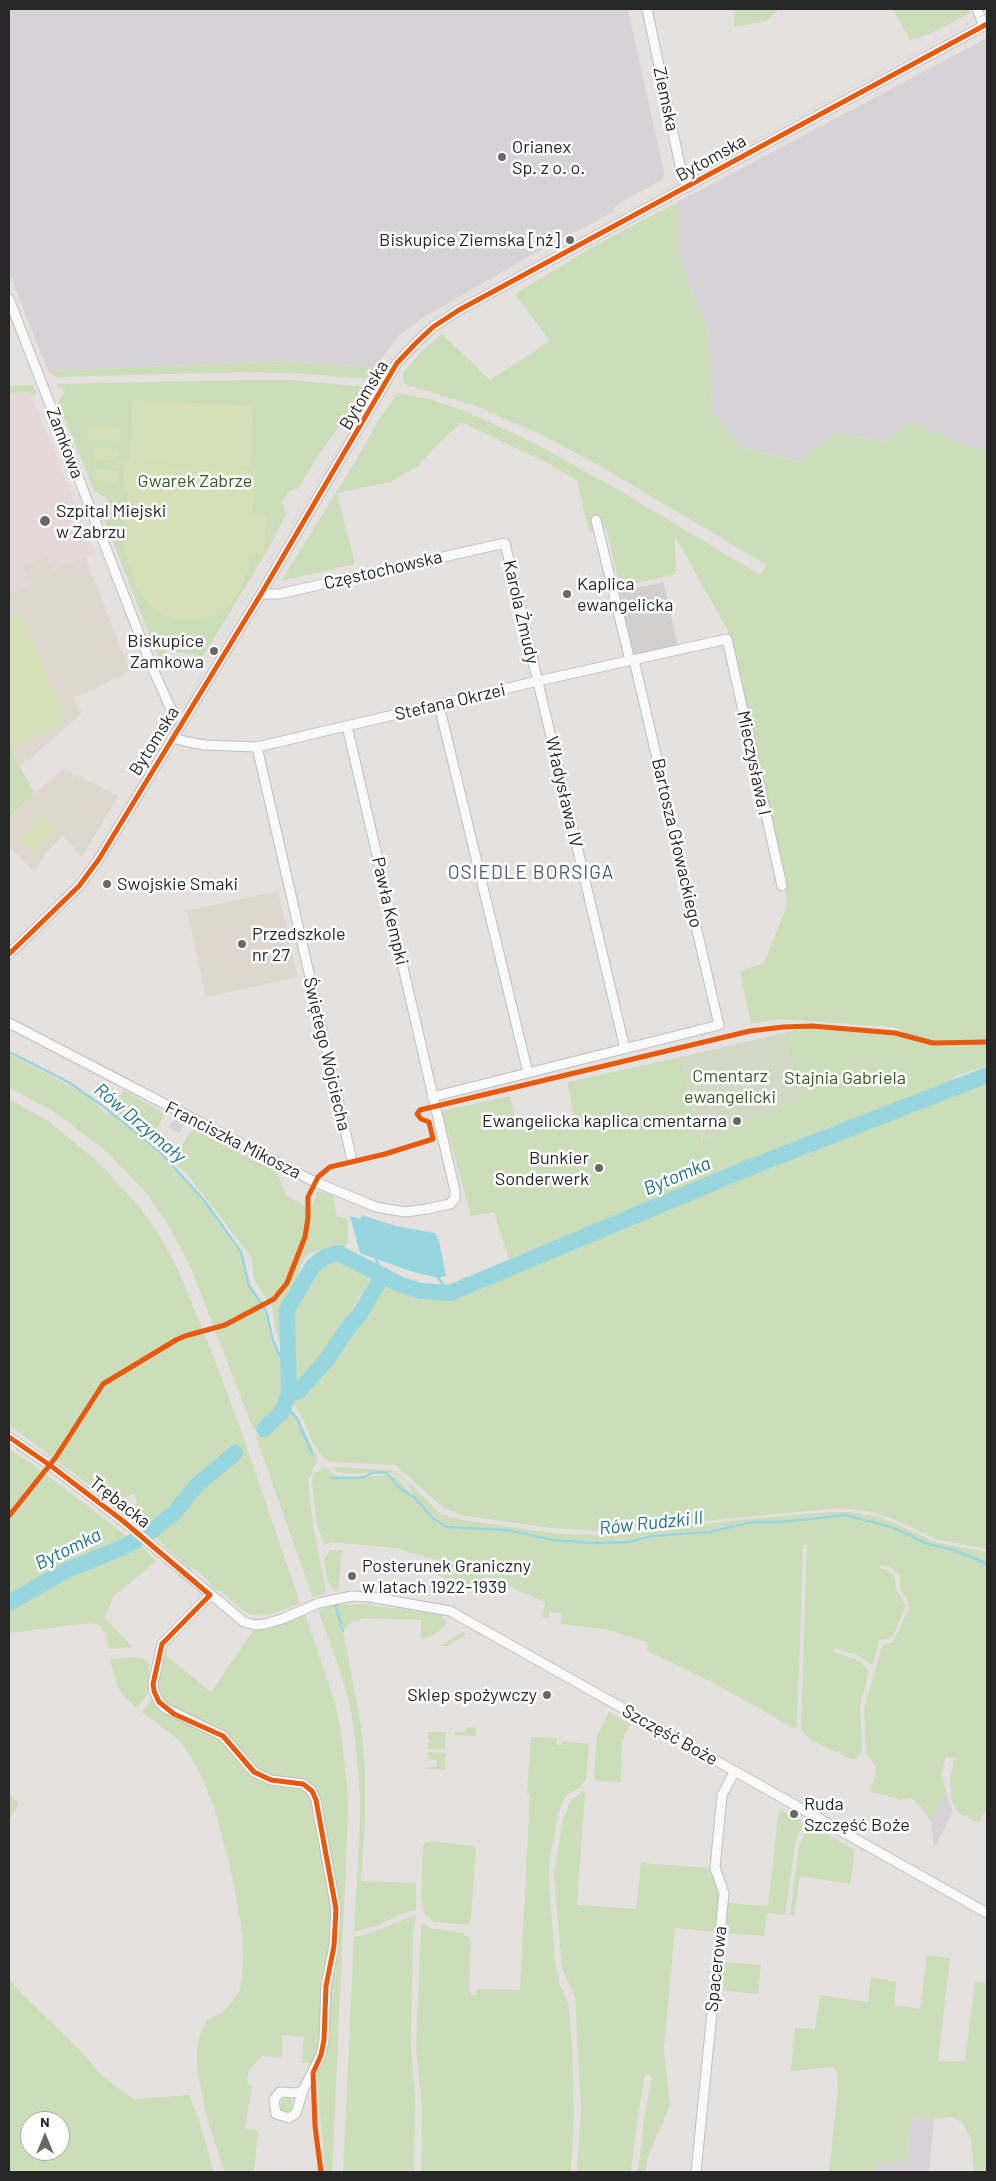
<!DOCTYPE html>
<meta charset="utf-8">
<style>
body{margin:0}
#map{position:relative;width:996px;height:2181px;overflow:hidden;background:#e4e1de;font-family:Barlow,sans-serif}
canvas{display:block}
.frame{position:absolute;inset:0;border:10px solid #272727;pointer-events:none}
.north{position:absolute;left:20px;top:2111px;width:50px;height:50px;box-sizing:border-box;background:#fff;border:1px solid #a9a9a9;border-radius:50%;rotate:0deg;font-size:14px;font-weight:700;line-height:20px;text-align:center;color:#272727}
.north::after{content:'';display:block;margin:auto;width:18px;height:22px;background:#696867;clip-path:polygon(50% 0,100% 100%,50% 72%,0 100%)}
</style>
<div id="map">
<canvas width="996" height="2181"></canvas>
<div class="frame"></div>
<div class="north">N</div>
</div>
<script>
const ctx = document.querySelector('canvas').getContext('2d');
ctx.lineJoin = 'round';
function fill(path, color) {
  ctx.fillStyle = color;
  ctx.fill(path, 'evenodd');
}
function toPath(rows) {
  const path = new Path2D();
  for (const r of rows) {
    path.moveTo(r[0], r[1]);
    for (let i = 2; i < r.length; i += 2) path.lineTo(r[i], r[i + 1]);
  }
  return path;
}
function trace(path, color, width, dash) {
  ctx.strokeStyle = color;
  ctx.lineWidth = width;
  ctx.lineCap = dash ? 'butt' : 'round';
  ctx.setLineDash(dash || []);
  ctx.stroke(path);
}
function drawText(font, color, halo, rows, align = 'center') {
  ctx.font = font + ' Barlow,sans-serif';
  ctx.lineWidth = 5;
  ctx.setLineDash([]);
  ctx.textBaseline = 'middle';
  ctx.strokeStyle = halo;
  ctx.fillStyle = color;
  for (const [text, x, y, turn = 0] of rows) {
    ctx.save();
    ctx.translate(x, y);
    ctx.rotate((+turn || 0) * Math.PI / 180);
    ctx.textAlign = isNaN(turn) ? turn : align;
    if (halo) ctx.strokeText(text, 0, 0);
    ctx.fillText(text, 0, 0);
    ctx.restore();
  }
}
fill(toPath([
 [9,9,628,9,664,173,663,179,620,203,613,208,615,211,533,254,421,319,398,336,375,368,288,361,48,371,9,272],
 [987,38,987,447,978,451,911,422,885,442,836,433,799,462,742,447,712,413,708,330,678,257,678,202],
 [174,1119,184,1125,179,1133,169,1127],
 [946,1791,953,1812,934,1848,931,1822],
 [911,2118,934,2119,929,2172,875,2172,876,2162,906,2162]
]), '#d5d3d5');
fill(toPath([
 [48,556,53,570,85,557,130,671,74,698,82,713,19,768,9,746,9,594,29,585,22,566],
 [63,769,118,796,82,857,63,836,46,853,35,871,9,848,9,816],
 [278,891,298,977,206,997,187,911]
]), '#ded7cd');
fill(toPath([
 [30,392,95,553,53,570,48,556,22,566,30,585,9,594,9,393]
]), '#e6d8d9');
fill(toPath([
 [735,9,780,9,766,21,734,27],
 [893,9,969,9,970,13,929,34,910,40],
 [678,202,678,257,708,330,712,413,742,447,798,462,836,433,885,442,911,422,978,450,987,447,987,1065,959,1075,916,1100,706,1182,703,1182,695,1187,509,1259,494,1212,471,1216,442,1111,510,1096,518,1128,573,1115,568,1082,681,1057,702,1141,800,1098,784,1033,808,1027,911,1037,894,1027,778,1019,751,1024,740,971,764,963,787,906,785,884,727,629,675,536,676,574,620,587,606,528,589,532,577,480,545,462,462,422,437,445,418,466,390,482,337,493,355,564,281,581,354,464,379,419,398,393,432,400,467,412,536,444,620,491,760,575,767,565,600,466,542,435,476,406,404,384,403,373,421,352,442,334,490,380,550,341,515,294,598,244],
 [288,361,375,368,371,379,291,373,245,372,56,377,48,371],
 [245,380,290,380,367,387,317,457,299,488,288,492,282,502,286,514,270,546,203,656,166,650,164,658,158,657,104,519,109,508,106,497,95,492,58,402,65,391,56,384],
 [33,385,37,393,32,397,30,392,9,393,9,386],
 [9,746,34,793,9,816],
 [9,1054,87,1095,106,1114,108,1112,156,1150,201,1199,239,1252,249,1286,264,1311,271,1340,287,1376,286,1393,284,1402,276,1413,263,1426,254,1431,191,1268,168,1224,147,1194,106,1151,56,1113,9,1087],
 [987,1076,987,1549,936,1539,896,1520,873,1512,840,1508,601,1531,552,1528,461,1515,444,1508,395,1465,332,1462,324,1458,313,1443,302,1417,293,1403,329,1363,371,1308,377,1288,382,1290,383,1286,393,1287,431,1298,444,1298,454,1296],
 [124,1090,165,1114,154,1133,181,1147,191,1130,199,1131,269,1166,278,1175,286,1195,304,1206,313,1204,317,1191,333,1195,336,1215,348,1220,348,1242,342,1250,321,1249,305,1256,280,1318,281,1343,276,1333,272,1307,254,1280,252,1258,188,1175,142,1131,112,1109],
 [9,1099,48,1121,97,1161,138,1205,157,1231,180,1274,212,1353,238,1422,300,1603,272,1614,253,1615,244,1611,220,1591,215,1590,208,1580,195,1569,189,1569,132,1515,137,1501,134,1494,121,1499,120,1508,9,1425],
 [337,1255,375,1283,371,1291,361,1294,336,1338,297,1385,294,1385,291,1315,295,1302,318,1266],
 [286,1407,297,1416,317,1457,316,1463,308,1480,313,1525,326,1590,325,1593,313,1598,256,1437,283,1414],
 [9,1449,35,1466,129,1538,57,1570,9,1595],
 [326,1467,333,1474,341,1476,354,1478,387,1475,397,1478,435,1521,449,1528,506,1531,543,1540,592,1544,627,1543,651,1537,704,1533,754,1523,779,1523,818,1517,852,1517,894,1529,928,1545,954,1551,985,1563,987,1565,987,1807,979,1823,958,1813,951,1799,950,1776,955,1758,946,1757,941,1774,946,1791,931,1822,922,1808,912,1799,909,1798,901,1800,870,1791,875,1776,876,1767,866,1752,864,1709,882,1647,884,1644,893,1642,909,1608,908,1601,900,1589,900,1576,892,1568,880,1565,880,1568,889,1571,895,1577,896,1589,906,1606,905,1609,893,1636,889,1639,879,1640,873,1665,857,1655,834,1648,834,1652,858,1660,869,1671,860,1706,862,1752,856,1759,851,1759,811,1740,801,1730,807,1544,803,1545,797,1726,794,1728,710,1681,646,1650,649,1643,605,1629,560,1624,562,1614,550,1611,548,1618,542,1617,545,1602,486,1576,482,1592,437,1575,439,1561,397,1548,330,1542,324,1545,317,1523,312,1481,314,1473],
 [332,1467,392,1470,403,1477,441,1514,462,1520,559,1534,610,1535,739,1520,828,1512,851,1512,880,1517,938,1543,987,1552,987,1563,954,1550,929,1543,894,1528,853,1515,817,1516,779,1521,754,1521,701,1531,645,1535,629,1540,594,1542,553,1539,506,1529,450,1526,435,1517,414,1496,406,1482,397,1475,386,1472,347,1474,335,1471],
 [138,1543,156,1561,113,1597,105,1618,133,1647,109,1649,106,1634,99,1625,89,1623,9,1633,9,1607,66,1575],
 [330,1550,342,1550,338,1592,334,1591,328,1582,324,1560],
 [362,1604,440,1614,446,1621,446,1625,433,1635,421,1639,421,1620,363,1618,347,1625,343,1631,361,1725,365,1769,365,1821,361,1881,416,1883,416,1910,403,1913,379,1925,354,1932,360,1820,360,1794,354,1729,349,1701,337,1662,318,1610,335,1605],
 [305,1614,335,1703,341,1732,348,1795,348,1819,332,2172,325,2172,317,2076,327,2049,332,1965,337,1941,319,1794,308,1782,265,1776,249,1762,222,1730,168,1706,161,1696,159,1683,163,1653,211,1692,253,1631,270,1629],
 [464,1632,467,1634,447,1646,439,1646],
 [136,1657,147,1660,149,1664,148,1693,137,1708,123,1695,117,1685,110,1659],
 [152,1699,163,1713,220,1739,253,1777,259,1781,304,1789,307,1792,313,1804,321,1853,332,1901,333,1937,321,2037,315,2063,302,2063,304,2037,282,2035,282,2057,262,2056,248,2072,247,2085,252,2086,245,2128,258,2131,254,2172,225,2172,207,2119,197,2069,197,2048,202,2028,207,2021,225,2010,232,2002,240,1989,242,1978,243,1947,241,1924,231,1870,215,1810,202,1778,190,1755,178,1739,142,1712],
 [609,1712,630,1724,622,1741,621,1782,596,1781,594,1777,597,1736],
 [468,1727,476,1728,476,1736,454,1735,454,1732,463,1732],
 [428,1732,446,1732,445,1749,428,1749,428,1742,431,1742,431,1740,428,1740],
 [531,1737,557,1738,557,1745,562,1745,562,1741,589,1744,586,1779,580,1788,566,1795,558,1814,550,1859,549,1883,555,1962,559,1982,568,2003,572,2043,574,2115,571,2172,421,2172,422,2108,416,2048,421,1925,424,1924,432,1928,462,1933,469,1937,471,1944,469,1991,471,1994,476,1995,477,1989,520,1990,530,1794,527,1793],
 [428,1752,446,1753,445,1770,428,1769,428,1764,429,1767,436,1767,437,1760,429,1759,428,1761],
 [583,1791,585,1792,577,1905,636,1909,641,1863,710,1868,719,1893,715,1932,675,1928,664,2048,670,2105,647,2159,646,2172,638,2172,645,2112,652,2077,648,2073,645,2075,638,2114,631,2172,577,2172,581,2110,575,1998,562,1968,554,1874,563,1819,571,1800],
 [9,1794,19,1803,9,1821],
 [781,1808,785,1813,806,1823,798,1834,795,1845,785,1915,767,1913,764,1936,723,1933,728,1903,768,1906,778,1816],
 [810,1824,855,1850,850,1884,800,1876,794,1916,790,1915,799,1846],
 [429,1841,473,1846,476,1848,471,1918,469,1925,434,1922,424,1913,421,1896,423,1847,424,1844],
 [416,1915,413,1932,411,2047,415,2098,414,2172,343,2172,354,1937,368,1934],
 [927,1955,950,1958,938,2061,965,2062,975,1981,987,1983,987,2172,974,2172,971,2138,962,2122,952,2117,934,2119,911,2118,906,2162,877,2162,875,2172,829,2172,838,2090,837,2072,833,2067,791,2071,795,2028,815,2029,820,1995,868,2002,871,1977,896,1982,894,2005,920,2009],
 [720,1962,761,1965,758,1994,717,1990],
 [9,1978,18,1990,82,2052,100,2074,133,2099,189,2095,199,2120,214,2172,9,2172],
 [30,2121,60,2121,60,2151,30,2151],
 [287,2097,291,2099,292,2107,290,2114,282,2112,280,2108,283,2099]
]), '#ccddba');
fill(toPath([
 [784,1033,800,1098,703,1141,681,1057]
]), '#d3d8c7');
fill(toPath([
 [132,400,253,406,251,467,130,462],
 [88,425,120,427,120,442,87,440],
 [95,448,119,449,118,461,94,460],
 [124,463,256,468,252,514,267,515,265,555,249,554,248,572,238,594,232,603,220,613,210,617,197,620,172,619,152,608,139,591,124,550,128,492,123,491],
 [94,469,118,470,117,482,93,481],
 [21,613,66,722,13,748,9,739,9,618],
 [43,816,56,829,33,854,19,841]
]), '#d6e0b8');
fill(toPath([
 [663,582,678,646,632,657,618,592]
]), '#d3cfcc');
fill(toPath([
 [362,1215,395,1226,435,1233,439,1241,446,1276,438,1278,410,1271,360,1253,350,1216,360,1219]
]), '#98d6df');
trace(toPath([
 [9,1052,70,1083,104,1107,158,1150,203,1199,241,1252,249,1285,266,1311,273,1341,289,1376],
 [376,1259,383,1275],
 [438,1278,450,1293],
 [283,1408,288,1409,297,1418,312,1454],
 [331,1478,354,1478,364,1477,374,1472,387,1473,399,1488,414,1497,434,1519,448,1527,507,1530,552,1540,594,1543,628,1542,651,1536,708,1532,753,1522,779,1522,846,1515,894,1528,928,1544,954,1550,987,1564],
 [335,1605,343,1631]
]), '#98d6df', 2.5);
trace(toPath([
 [289,1394,299,1391,328,1358,347,1329,360,1314,383,1275],
 [264,1429,281,1413,289,1394,287,1310,313,1266,324,1257,338,1253,399,1284,421,1291,450,1293,746,1169,987,1075],
 [9,1603,65,1571,126,1546,150,1532,173,1514,197,1485,235,1453]
]), '#98d6df', 16);
const minor = toPath([
 [647,9,682,175,688,187],
 [977,9,984,26],
 [9,299,152,667,171,709,183,721],
 [596,520,630,661],
 [261,594,279,594,505,543,625,1049],
 [439,705,528,1073],
 [172,738,188,742,205,745,257,747,538,681,727,639,782,886],
 [257,747,351,1156],
 [9,954,79,886,99,859,261,594,397,363,416,343,433,327,459,310,987,24],
 [9,1023,313,1181,376,1207,405,1212,427,1209,450,1204,455,1198,455,1191,347,726],
 [432,1097,719,1025,634,660],
 [9,1437,51,1466,123,1521,244,1622,255,1625,265,1624,282,1619,319,1603,352,1596,370,1597,450,1611,987,1913],
 [210,1595,162,1644,153,1684,154,1691,159,1702,165,1708,223,1736,254,1772,271,1780,303,1784,312,1791,316,1800,336,1909,334,1946,326,1986,324,2040,321,2055,303,2090,296,2113,289,2118,276,2114,274,2100,280,2092,298,2093,303,2090],
 [696,2172,724,1893,715,1868,722,1795,735,1771]
]);
trace(minor, '#bfbfbf', 11);
trace(minor, '#fbfafa', 9);
trace(toPath([
 [9,957,59,910,81,887,101,860,158,764,198,679,237,612,354,423,387,365,405,343,429,321,458,300,663,191,987,13]
]), '#dcdcdd', 1);
trace(toPath([
 [9,954,79,886,99,859,261,594,397,363,416,343,433,327,459,310,987,24],
 [9,1437,51,1466,123,1521,210,1595,162,1644,153,1684,154,1691,159,1702,174,1714,223,1736,254,1772,271,1780,303,1784,312,1791,316,1800,336,1909,334,1946,326,1986,324,2040,321,2055,313,2073,315,2126,321,2172],
 [9,1516,56,1457,103,1384,176,1340,185,1336,225,1325,274,1299,287,1283,305,1237,308,1218,308,1197,318,1177,330,1167,385,1154,433,1139,429,1122,421,1119,417,1114,420,1110,750,1031,783,1027,812,1026,895,1033,933,1043,987,1042]
]), '#e8590c', 5);
for (const [x, y, r, color] of [
 [502,157,5,"#696867"],
 [570,240,5,"#696867"],
 [45,521,6,"#696867"],
 [567,594,5,"#696867"],
 [214,651,5,"#696867"],
 [107,884,5,"#696867"],
 [242,944,5,"#696867"],
 [737,1121,5,"#696867"],
 [599,1168,5,"#696867"],
 [352,1576,5,"#696867"],
 [547,1695,5,"#696867"],
 [794,1814,5,"#696867"]
]) {
  const dot = new Path2D();
  dot.arc(x, y, r, 0, 2 * Math.PI);
  ctx.fillStyle = color;
  ctx.fill(dot);
  trace(dot, '#fff', 2);
}
drawText('18px', '#272727', '#fff', [
 ["Ziemska",666,99,78],
 ["Bytomska",711,158,-29],
 ["Bytomska",364,395,-59],
 ["Zamkowa",65,443,69],
 ["Częstochowska",383,570,-13],
 ["Karola Żmudy",521,612,77],
 ["Stefana Okrzei",450,702,-13],
 ["Bytomska",154,741,-58],
 ["Mieczysława I",754,763,78],
 ["Władysława IV",564,792,77],
 ["Bartosza Głowackiego",677,843,77],
 ["Pawła Kempki",390,911,77],
 ["Świętego Wojciecha",327,1054,77],
 ["Franciszka Mikosza",233,1140,27],
 ["Trębacka",120,1502,38],
 ["Szczęść Boże",670,1735,29],
 ["Spacerowa",716,1969,-84]
]);
drawText('18px', '#272727', '#fff', [
 ["Orianex",512,147],
 ["Sp. z o. o.",512,168],
 ["Biskupice Ziemska [nż]",560,240,"right"],
 ["Szpital Miejski",56,511],
 ["w Zabrzu",56,532],
 ["Kaplica",577,584],
 ["ewangelicka",577,605],
 ["Biskupice",204,641,"right"],
 ["Zamkowa",204,662,"right"],
 ["Swojskie Smaki",117,884],
 ["Przedszkole",252,934],
 ["nr 27",252,955],
 ["Ewangelicka kaplica cmentarna",727,1121,"right"],
 ["Bunkier",589,1158,"right"],
 ["Sonderwerk",589,1179,"right"],
 ["Posterunek Graniczny",362,1566],
 ["w latach 1922-1939",362,1587],
 ["Sklep spożywczy",537,1695,"right"],
 ["Ruda",804,1804],
 ["Szczęść Boże",804,1825]
], 'left');
drawText('18px', '#355b21', '#fff', [
 ["Gwarek Zabrze",195,481],
 ["Cmentarz",730,1076],
 ["ewangelicki",730,1097],
 ["Stajnia Gabriela",845,1078]
]);
ctx.letterSpacing = '1px';
drawText('19px', '#4e5972', '#fff', [
 ["OSIEDLE BORSIGA",531,873]
]);
ctx.letterSpacing = '0px';
drawText('italic 19px', '#1c7087', '#fff', [
 ["Rów Drzymały",140,1123,40],
 ["Bytomka",677,1176,-23],
 ["Rów Rudzki II",651,1523,-6],
 ["Bytomka",68,1549,-26]
]);
</script>
